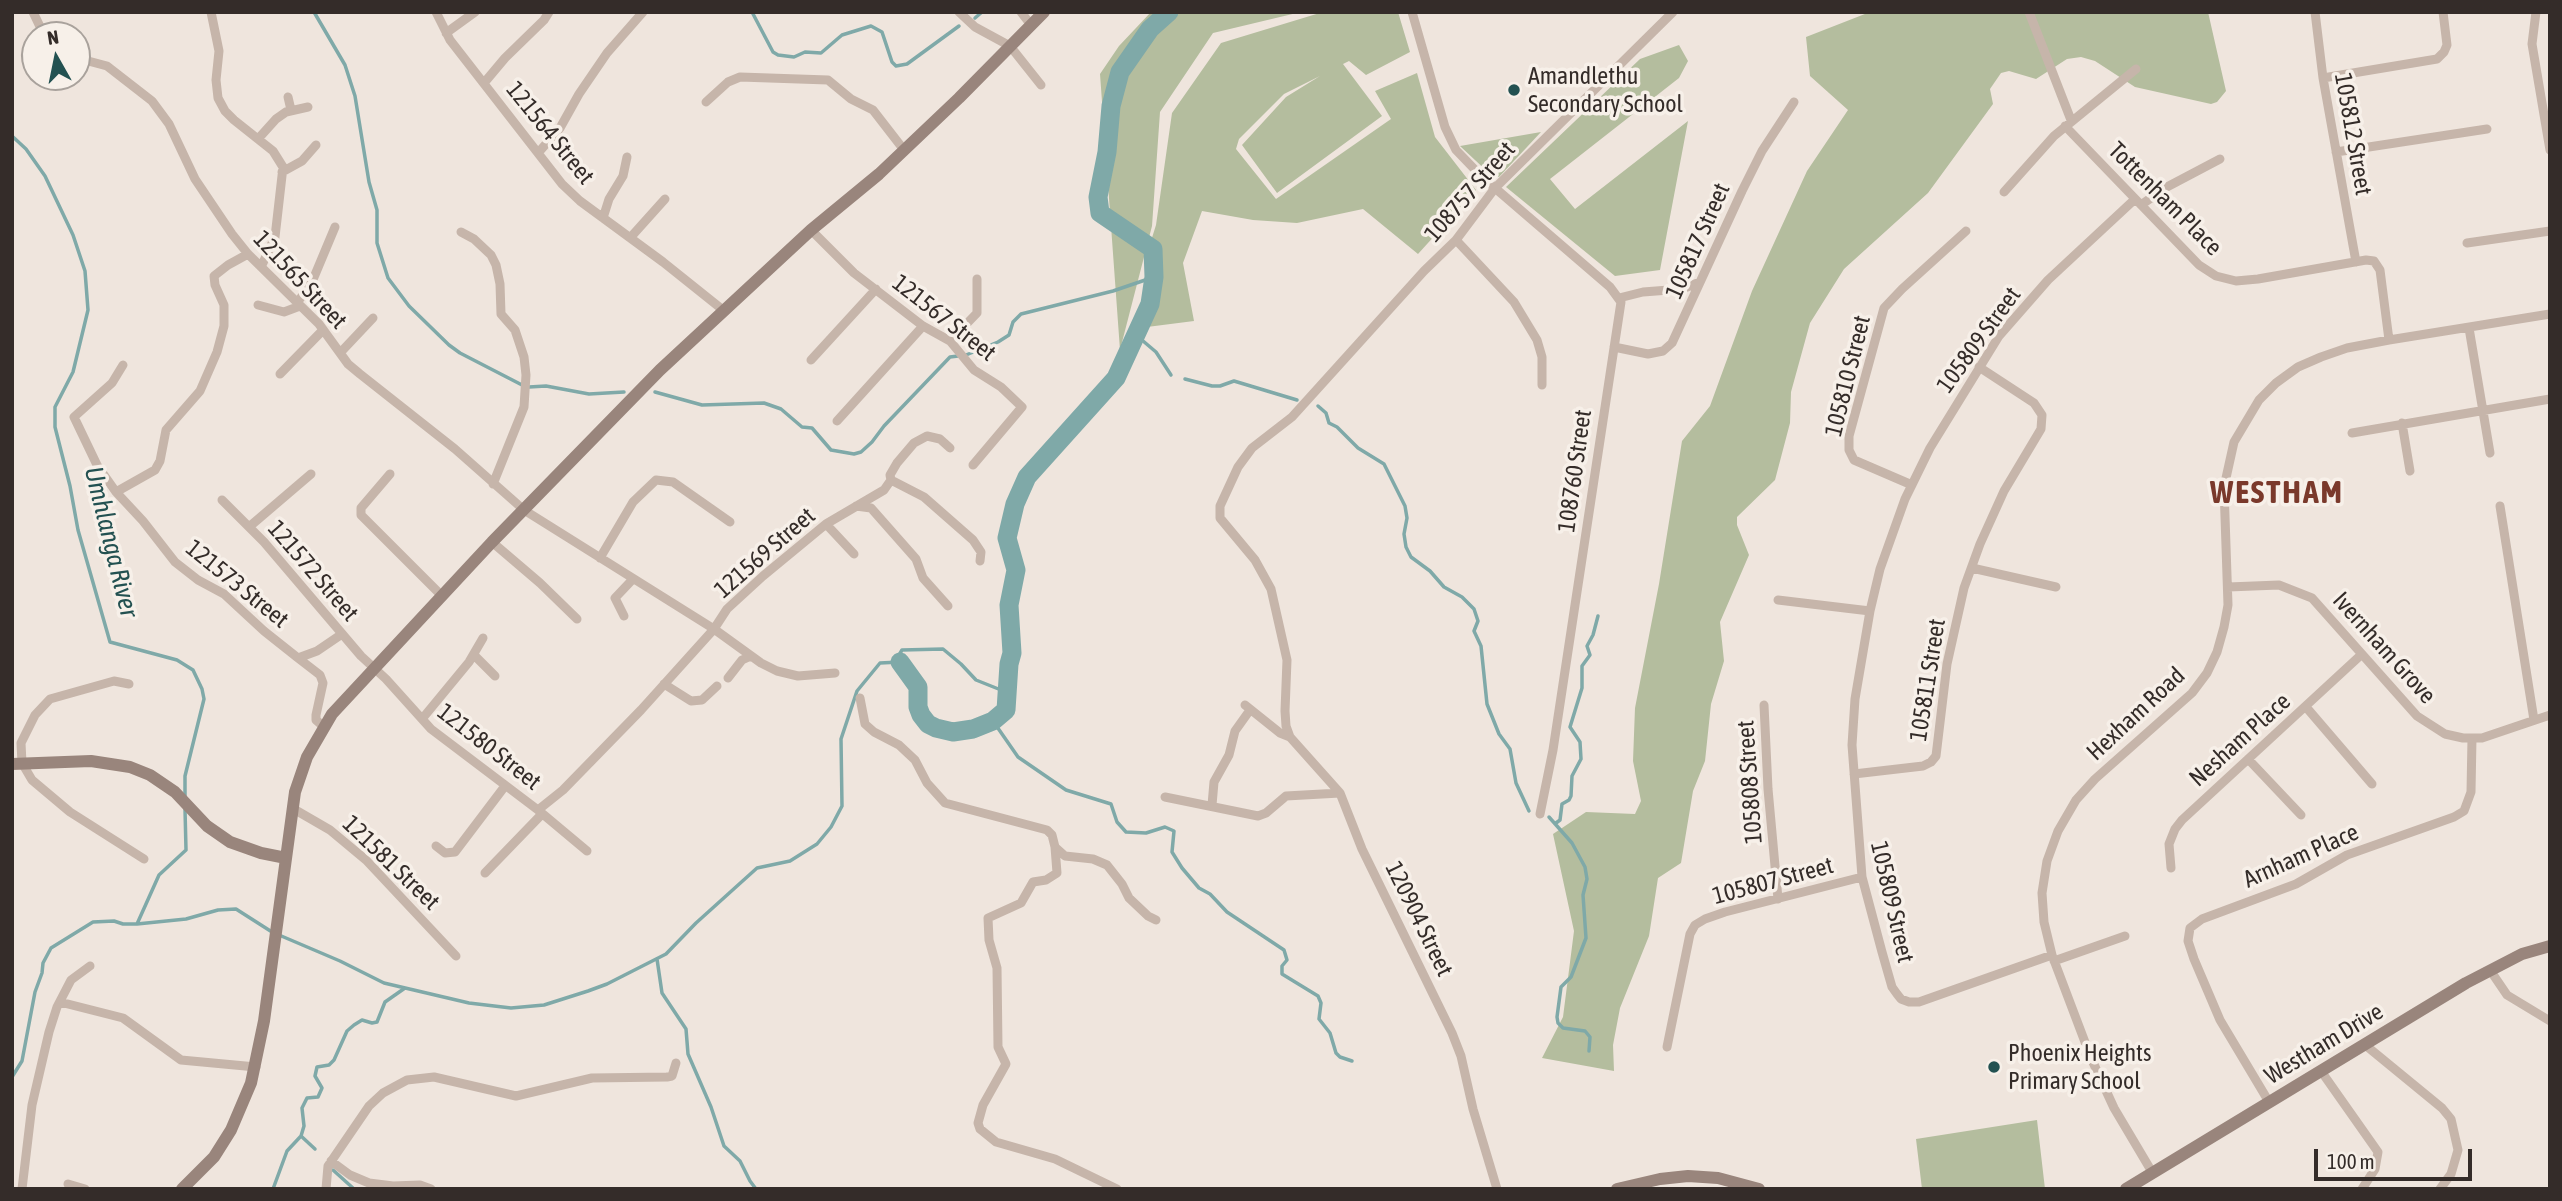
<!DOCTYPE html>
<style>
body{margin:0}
#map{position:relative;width:2562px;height:1201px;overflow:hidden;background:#efe5dd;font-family:"Asap Condensed",sans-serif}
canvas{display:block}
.frame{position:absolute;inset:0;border:14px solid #342c29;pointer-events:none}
.north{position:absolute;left:21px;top:21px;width:70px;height:70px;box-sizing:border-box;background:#f7f0e9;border:2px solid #a9a29c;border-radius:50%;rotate:351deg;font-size:19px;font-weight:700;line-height:28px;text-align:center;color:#342c29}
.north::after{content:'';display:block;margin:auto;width:24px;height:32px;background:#235151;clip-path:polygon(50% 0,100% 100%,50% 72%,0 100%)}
.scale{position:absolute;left:2314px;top:1149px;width:158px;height:32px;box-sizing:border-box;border:4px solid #342c29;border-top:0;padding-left:9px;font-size:21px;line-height:24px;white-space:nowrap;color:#342c29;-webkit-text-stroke:5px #f7f0e9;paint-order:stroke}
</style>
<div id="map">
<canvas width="2562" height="1201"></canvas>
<div class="frame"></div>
<div class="north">N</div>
<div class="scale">100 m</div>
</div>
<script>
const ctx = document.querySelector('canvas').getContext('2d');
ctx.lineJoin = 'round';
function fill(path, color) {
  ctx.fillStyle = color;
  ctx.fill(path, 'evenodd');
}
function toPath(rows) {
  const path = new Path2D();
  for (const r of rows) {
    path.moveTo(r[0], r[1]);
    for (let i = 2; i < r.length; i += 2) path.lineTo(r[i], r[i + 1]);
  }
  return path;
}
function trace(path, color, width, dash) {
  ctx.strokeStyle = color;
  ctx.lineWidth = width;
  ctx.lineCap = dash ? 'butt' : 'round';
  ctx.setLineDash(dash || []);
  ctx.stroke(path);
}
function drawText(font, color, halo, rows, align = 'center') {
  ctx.font = font + ' "Asap Condensed",sans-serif';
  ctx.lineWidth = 7;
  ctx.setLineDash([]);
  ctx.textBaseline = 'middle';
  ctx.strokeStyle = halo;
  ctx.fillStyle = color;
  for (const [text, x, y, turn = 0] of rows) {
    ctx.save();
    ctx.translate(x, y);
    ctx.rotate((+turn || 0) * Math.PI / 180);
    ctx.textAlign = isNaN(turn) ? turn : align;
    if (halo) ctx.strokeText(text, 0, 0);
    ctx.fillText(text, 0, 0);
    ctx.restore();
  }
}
fill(toPath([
 [1151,12,1301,12,1213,33,1160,112,1152,226,1120,350,1100,74,1119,46],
 [1323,12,1398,12,1410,52,1366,75,1349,61,1343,64,1382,116,1277,193,1242,145,1286,97,1320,76,1284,94,1239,139,1236,149,1276,199,1391,119,1375,91,1417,73,1435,137,1476,190,1418,254,1363,209,1297,223,1253,220,1202,211,1183,263,1194,321,1147,327,1157,298,1158,249,1151,241,1156,225,1172,113,1221,43],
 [1870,12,2208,12,2226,91,2217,102,2211,104,2135,87,2095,61,2081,57,2067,59,2036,79,2009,71,2001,73,1990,89,1993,104,1928,193,1844,269,1810,323,1791,392,1790,423,1775,480,1737,517,1737,525,1749,555,1720,622,1724,661,1711,704,1705,761,1693,791,1681,863,1658,878,1649,936,1620,1008,1613,1045,1614,1071,1542,1058,1563,1017,1574,931,1553,834,1586,812,1635,814,1641,801,1633,761,1635,708,1659,584,1682,441,1710,406,1752,291,1807,171,1848,110,1810,76,1806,37],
 [1679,45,1688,61,1679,78,1550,179,1575,209,1688,121,1660,270,1615,276,1506,187,1640,59],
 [1541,132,1499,177,1491,175,1460,146],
 [2037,1120,2045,1189,1922,1189,1916,1139]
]), '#b4bd9e');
trace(toPath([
 [314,12,345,65,355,96,369,182,377,210,377,243,388,278,409,306,449,345,460,353,524,386],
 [752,12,773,52,778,55,794,57,805,52,821,53,842,35,871,26,882,32,892,62,896,66,907,64,959,26],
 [975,18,982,12],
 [12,136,26,149,45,176,73,235,85,271,88,310,73,372,55,407,55,427,70,486,78,530,110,642,177,660,193,670,202,689,204,699,185,776,185,798],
 [1136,335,1156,352,1171,375],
 [966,355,998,342,1009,335,1013,322,1021,314,1113,291,1154,277],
 [1185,379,1212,386,1220,386,1234,381,1297,400],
 [529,387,546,386,589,394,624,392],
 [655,392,702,405,764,403,781,409,802,427,812,428,831,450,854,454,861,452,872,442,884,426,950,357,958,356],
 [1318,406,1326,413,1329,423,1337,427,1358,448,1384,464,1405,506,1407,518,1404,534,1406,547,1411,557,1430,571,1444,587,1462,597,1474,609,1478,621,1474,631,1481,646,1487,704,1499,734,1510,749,1516,783,1529,811],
 [993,721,1018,757,1066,790,1111,804,1117,822,1126,832,1146,833,1165,827,1174,831,1172,852,1182,868,1199,888,1210,894,1227,912,1284,950,1287,960,1282,966,1282,974,1318,996,1321,1003,1319,1019,1330,1033,1336,1053,1340,1057,1352,1061],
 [185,809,186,850,159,875,137,924,186,919,218,910,236,909,272,932],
 [1549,817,1572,843,1585,867,1587,879,1583,895,1586,938,1571,977,1561,987,1557,1017,1558,1023,1563,1028,1585,1031,1590,1037,1589,1051],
 [1556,823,1560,820,1562,804,1569,800,1571,796,1572,776,1581,759,1580,742,1570,727,1582,688,1582,666,1590,655,1587,646,1593,635,1598,616],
 [279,935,340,961,384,983,469,1003,511,1008,544,1005,588,991,607,984,666,954,696,923,757,868,790,861,817,844,831,827,842,806,841,739,857,691,880,663,900,662,899,655,902,650,943,649,961,664,976,680,1001,690,1007,684],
 [657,959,662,993,686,1029,688,1054,711,1107,724,1146,740,1161,750,1181,756,1189],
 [12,1077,22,1061,35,992,42,973,43,963,51,948,93,922,114,921,123,924,137,924],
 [301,1136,315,1149],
 [333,1170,354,1189],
 [273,1189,287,1151,301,1136,304,1126,302,1108,307,1098,318,1097,322,1088,315,1076,317,1067,329,1065,334,1060,347,1031,354,1025,362,1020,372,1023,377,1022,385,1002,405,988]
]), '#7fa9a8', 3.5);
trace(toPath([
 [900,662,918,687,918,707,921,715,928,724,936,728,953,732,973,729,993,721,1006,710,1009,664,1012,653,1009,605,1016,570,1007,538,1015,504,1027,477,1116,378,1150,304,1154,277,1153,249,1100,213,1098,197,1107,152,1111,106,1120,72,1150,29,1169,12]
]), '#7fa9a8', 19);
trace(toPath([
 [33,12,44,35],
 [211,12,219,51,216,80,218,98,225,111,234,120,273,151,283,167,275,237,261,267],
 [436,12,450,40,562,184,580,201,663,262,723,310],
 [959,12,975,27,1010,46,1041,85],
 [1021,12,1031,25],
 [1412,12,1445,127,1456,150,1481,176,1610,287,1621,302,1553,750,1540,814],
 [2029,12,2071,120],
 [2315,12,2323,78,2356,262],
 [2536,12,2532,44,2550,150],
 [446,33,475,12],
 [77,58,107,66,152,101,169,124,195,179,232,234,248,254,319,324,348,364,360,374,455,449,524,510,714,629,727,609,763,576,826,524,884,490,891,480],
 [2323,78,2437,59,2444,52,2447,45,2443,12],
 [484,83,505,58,544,20,549,12],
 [288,97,291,110],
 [706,102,728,82,740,77,828,80,851,99,873,110,904,150],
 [2065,126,2199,265,2216,276,2236,281,2258,279,2366,260,2374,261,2380,270,2389,340],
 [258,139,276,119,286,112,308,107],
 [2336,152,2487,129],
 [538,153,560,128,579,94,607,53,643,12],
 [282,172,302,161,316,145],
 [2004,192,2054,136,2136,69],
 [2141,205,2165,188,2220,159],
 [603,218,609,199,623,176,627,157],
 [811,230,854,273,923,326,950,341,974,370,1001,387,1022,407,973,465],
 [461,232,474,239,491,255,496,265,500,284,501,314,515,330,524,357,526,375,524,407,493,484],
 [630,238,665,199],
 [1456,240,1514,302,1537,340,1542,357,1542,385],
 [2467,243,2550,231],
 [1619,298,1643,292,1682,289,1700,282],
 [297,303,312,282,335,227],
 [258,305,284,312,300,306],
 [2469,328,2490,453],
 [950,341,977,313,977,279],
 [1614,347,1648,354,1663,351,1672,343,1742,191,1762,151,1794,102],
 [340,353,373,318],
 [811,360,876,289],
 [123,365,112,383,74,417,97,465,116,492,143,521,175,562,198,580,224,594,264,631,298,658,317,651,342,634],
 [280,374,323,330],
 [837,421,923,326],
 [2402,423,2410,471],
 [2352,433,2550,399],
 [950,448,940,439,927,436,914,443,897,463,890,475,891,480,924,497,973,540,981,552,980,561],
 [390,474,361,508,361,515,442,596],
 [1912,485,1854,460,1849,450,1849,436,1884,308,1902,289,1966,231],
 [116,492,155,470,160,461,166,430,200,391,217,352,224,326,224,305,215,285,214,276,228,265,248,254],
 [222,500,264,542,361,656,386,679,431,729,538,810,587,851],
 [856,506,871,508,916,559,923,578,948,606],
 [2500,506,2534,720],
 [826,524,854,554],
 [249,527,311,474],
 [492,542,540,583,577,619],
 [600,558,633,502,656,480,673,482,730,522],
 [1972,568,2056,587],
 [2228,587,2279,585,2312,598,2417,716,2445,734,2463,738,2482,738,2550,715],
 [1778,600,1870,611],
 [624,616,615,598,633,579],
 [474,655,495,676],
 [298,658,320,675,323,683,316,715,316,720,323,726],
 [728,678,742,660,751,656],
 [129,684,114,681,50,699,35,715,21,743,22,763,32,780,70,812,144,859],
 [664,684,691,701,702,700,717,686],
 [860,698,865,724,874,732,899,745,915,760,927,783,945,803,1047,830,1052,835,1055,847,1057,873,1046,880,1033,882,1021,903,988,918,989,940,997,968,998,1047,1006,1064,983,1105,978,1123,980,1129,996,1142,1055,1159,1117,1189],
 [1245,705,1280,733,1290,737,1340,793,1362,849,1452,1033,1461,1056,1473,1109,1497,1189],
 [1764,705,1768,789,1778,899],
 [2306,707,2372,784],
 [422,719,469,662,483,638],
 [1290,737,1286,726,1285,711,1287,660,1271,589,1255,560,1220,518,1220,506,1238,467,1252,448,1292,417,1424,271,1456,240,1495,188,1673,12],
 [2248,759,2301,815],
 [1854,774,1923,766,1931,762,1936,756,1947,664,1964,588,1980,544,2004,491,2041,429,2042,415,2034,403,1979,367],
 [1165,797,1258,816,1266,813,1286,796,1340,793],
 [1212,805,1214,782,1229,755,1235,731,1250,710],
 [292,808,330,830,366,860,456,956],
 [538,810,563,790,641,710,714,629,761,663,777,671,798,676,835,673],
 [436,846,445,853,455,852,505,786],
 [1055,847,1065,856,1093,859,1107,865,1122,884,1129,898,1148,916,1156,920],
 [2171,868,2169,844,2175,829,2182,820,2362,654],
 [485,873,542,814],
 [2052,955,1919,1002,1909,1002,1901,999,1897,994,1892,987,1882,952,1862,877,1852,745,1855,699,1870,611,1880,569,1905,499,1930,448,1999,336,2048,280,2134,200],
 [2054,961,2125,936],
 [2490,970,2507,995,2550,1021],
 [60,1002,123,1018,181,1060,256,1067],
 [2364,1044,2442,1108,2451,1119,2458,1150,2451,1174,2440,1189],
 [1667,1047,1690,934,1695,925,1705,919,1725,912,1862,877],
 [2321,1071,2378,1152,2375,1169,2362,1189],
 [2269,1102,2220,1020,2194,959,2188,941,2190,928,2202,919,2296,884,2347,855,2454,817,2464,811,2471,792,2472,738],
 [331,1161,350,1175,369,1183,393,1186,420,1185,431,1189],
 [2152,1172,2114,1108,2091,1058,2052,955,2044,922,2042,893,2047,861,2058,831,2076,800,2095,779,2192,693,2207,673,2217,652,2224,627,2228,605,2224,487,2234,442,2259,400,2276,383,2298,367,2321,357,2347,348,2389,340,2550,314],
 [68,1184,85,1189],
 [22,1189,32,1105,49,1032,57,1007,71,980,90,966],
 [326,1189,328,1166,369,1106,383,1093,407,1080,434,1077,516,1096,592,1078,667,1077,672,1076,676,1063]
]), '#c6b5aa', 9);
trace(toPath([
 [12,764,91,761,130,767,150,775,175,792,207,826,230,842,261,853,286,858],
 [182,1189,214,1157,231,1130,251,1083,264,1021,295,792,307,757,332,714,492,542,660,370,811,230,879,174,959,98,1044,12],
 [1617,1189,1660,1179,1688,1176,1718,1178,1759,1189],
 [2126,1189,2466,983,2522,954,2550,946]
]), '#99857c', 12);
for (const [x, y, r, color] of [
 [1514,90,7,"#235151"],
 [1994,1067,7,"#235151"]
]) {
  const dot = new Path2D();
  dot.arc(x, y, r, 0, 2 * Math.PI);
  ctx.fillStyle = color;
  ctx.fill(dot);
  trace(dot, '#f7f0e9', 2.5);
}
drawText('24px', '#342c29', '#f7f0e9', [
 ["Amandlethu",1528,76],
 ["Secondary School",1528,104],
 ["Phoenix Heights",2008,1053],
 ["Primary School",2008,1081]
], 'left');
drawText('24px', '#342c29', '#f7f0e9', [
 ["121564 Street",550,133,51],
 ["105812 Street",2353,134,80],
 ["108757 Street",1470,192,-49],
 ["Tottenham Place",2165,199,45],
 ["105817 Street",1698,241,-66],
 ["121565 Street",300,280,47],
 ["121567 Street",944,318,38],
 ["105809 Street",1979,340,-54],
 ["105810 Street",1848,376,-76],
 ["108760 Street",1575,471,-82],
 ["121569 Street",765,553,-41],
 ["121572 Street",313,571,49],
 ["121573 Street",237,584,39],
 ["Ivernham Grove",2384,648,48],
 ["105811 Street",1928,680,-81],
 ["Hexham Road",2136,714,-43],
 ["Nesham Place",2240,740,-42],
 ["121580 Street",489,747,38],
 ["105808 Street",1750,782,-94],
 ["Arnham Place",2301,856,-24],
 ["121581 Street",391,863,44],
 ["105807 Street",1773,881,-15],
 ["105809 Street",1892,902,77],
 ["120904 Street",1419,919,64],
 ["Westham Drive",2324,1044,-31]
]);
drawText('italic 26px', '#235151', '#f7f0e9', [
 ["Umhlanga River",111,542,76]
]);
ctx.letterSpacing = '2px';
drawText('bold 32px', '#7a392b', '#f7f0e9', [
 ["WESTHAM",2277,493]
]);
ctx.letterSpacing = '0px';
</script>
